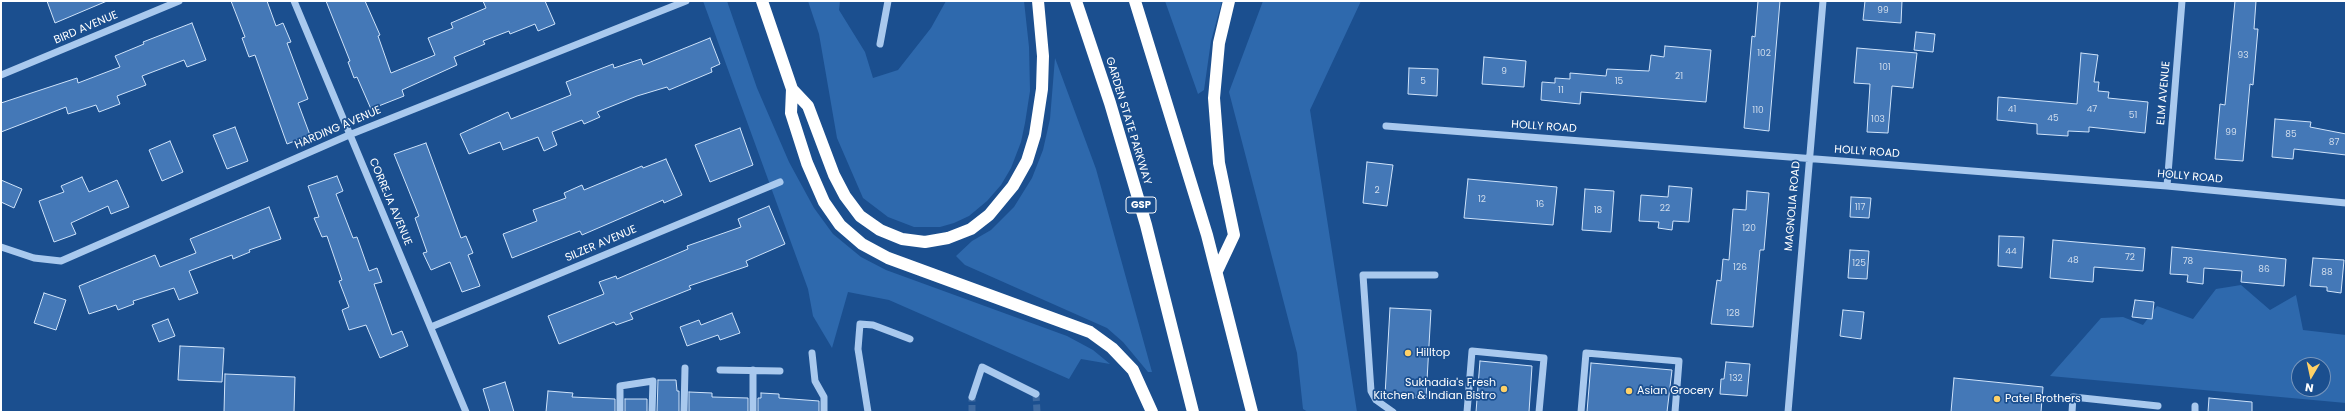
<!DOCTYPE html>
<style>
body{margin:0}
#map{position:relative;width:2347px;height:413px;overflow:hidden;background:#1b4f8f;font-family:Poppins,sans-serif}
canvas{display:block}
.frame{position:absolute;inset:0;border:2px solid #fff;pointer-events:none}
.north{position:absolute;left:2291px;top:357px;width:40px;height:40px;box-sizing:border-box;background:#1b4f8f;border:1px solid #7695bc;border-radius:50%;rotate:189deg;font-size:11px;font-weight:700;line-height:16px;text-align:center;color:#fff}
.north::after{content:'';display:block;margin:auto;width:14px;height:18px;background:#ffd166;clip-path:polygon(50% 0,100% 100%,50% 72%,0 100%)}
</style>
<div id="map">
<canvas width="2347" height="413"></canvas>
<div class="frame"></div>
<div class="north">N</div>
</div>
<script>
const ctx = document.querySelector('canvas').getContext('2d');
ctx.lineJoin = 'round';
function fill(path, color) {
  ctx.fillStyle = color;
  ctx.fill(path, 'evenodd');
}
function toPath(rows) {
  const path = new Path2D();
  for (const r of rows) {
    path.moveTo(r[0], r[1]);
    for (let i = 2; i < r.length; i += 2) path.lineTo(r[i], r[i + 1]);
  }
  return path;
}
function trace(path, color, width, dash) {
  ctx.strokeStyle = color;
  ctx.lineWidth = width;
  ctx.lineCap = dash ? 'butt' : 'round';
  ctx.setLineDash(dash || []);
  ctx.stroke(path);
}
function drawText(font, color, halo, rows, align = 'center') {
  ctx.font = font + ' Poppins,sans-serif';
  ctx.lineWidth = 3.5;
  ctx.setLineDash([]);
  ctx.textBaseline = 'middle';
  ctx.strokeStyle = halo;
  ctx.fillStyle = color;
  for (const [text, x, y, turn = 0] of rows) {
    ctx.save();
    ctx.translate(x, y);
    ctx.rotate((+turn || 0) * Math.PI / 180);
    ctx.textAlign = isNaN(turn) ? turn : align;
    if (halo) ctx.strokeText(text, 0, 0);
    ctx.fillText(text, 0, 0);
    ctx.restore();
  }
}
fill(toPath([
 [703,1,727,1,757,88,789,162,814,208,833,234,861,257,886,270,1067,336,1093,350,1110,364,1081,359,1069,379,889,300,848,292,832,348,813,316,808,289],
 [808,1,840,1,839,10,865,52,873,78,898,70,931,28,946,1,1024,1,1029,47,1030,91,1025,123,1021,142,1011,168,1001,185,987,201,969,216,954,223,940,227,914,227,888,217,863,198,837,138,819,34],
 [1165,1,1222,1,1211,41,1204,90,1198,94],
 [1263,1,1361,1,1310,110,1357,412,1308,412,1303,409,1297,353,1229,92],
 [1055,58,1096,169,1152,372,1148,372,1123,342,1107,328,965,265,956,256,972,241,991,230,1014,207,1032,178,1043,150,1050,119],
 [2241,285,2270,310,2296,295,2303,330,2346,335,2346,403,2050,376,2101,318,2123,317,2143,325,2157,306,2193,319,2216,289],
 [2299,365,2323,365,2323,389,2299,389]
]), '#2e69ad');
const building = toPath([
 [47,1,107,1,55,23,47,1],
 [231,1,267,1,276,26,283,23,291,42,287,43,308,99,298,103,310,135,287,144,255,55,249,57,242,38,245,37,231,1],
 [326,1,365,1,380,35,378,36,391,73,435,55,428,38,453,28,451,23,486,8,483,1,545,1,555,24,538,31,535,24,510,34,509,31,483,41,485,44,454,57,457,65,402,90,404,96,371,109,357,77,354,78,348,62,350,61,326,1],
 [1758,1,1780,1,1769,131,1744,128,1752,36,1755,37,1758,1],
 [1865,1,1902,1,1901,23,1863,20,1865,1],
 [2235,1,2256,1,2254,29,2258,29,2253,85,2250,84,2243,161,2215,159,2220,104,2225,105,2235,1],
 [192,23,206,60,187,67,184,60,142,76,146,85,117,96,120,104,99,112,96,105,68,114,66,107,1,132,1,103,77,78,78,83,120,67,115,56,144,44,143,42,192,23],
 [1916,32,1935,34,1933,52,1914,50,1916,32],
 [710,38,720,64,711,68,712,72,669,90,667,87,637,96,597,112,600,117,584,124,582,120,552,132,557,145,544,151,538,137,503,150,500,142,469,154,460,134,508,112,511,119,571,95,566,82,613,64,614,68,641,59,643,65,710,38],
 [1665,46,1711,50,1706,102,1581,92,1580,104,1541,100,1542,82,1555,83,1555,78,1570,79,1570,73,1606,76,1607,69,1649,71,1651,55,1664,57,1665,46],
 [1857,48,1917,53,1913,88,1892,86,1888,133,1867,132,1870,84,1854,83,1857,48],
 [2081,53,2098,55,2094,82,2099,82,2098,91,2109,92,2108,98,2148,102,2145,133,2089,127,2089,132,2068,131,2068,136,2037,134,2037,124,1997,120,1998,97,2077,104,2081,53],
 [1484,57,1526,61,1524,87,1482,84,1484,57],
 [1409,68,1438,69,1437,96,1408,94,1409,68],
 [2275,119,2311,122,2310,127,2346,134,2346,155,2294,149,2293,159,2272,157,2275,119],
 [235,127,248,161,227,169,213,135,235,127],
 [740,128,753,165,710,182,695,145,740,128],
 [170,141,183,172,162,181,149,150,170,141],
 [426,143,461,238,466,236,473,253,468,255,480,286,462,292,450,262,431,270,423,253,427,252,415,218,419,216,394,154,426,143],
 [666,159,682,195,664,203,663,200,582,235,580,231,512,258,503,234,537,221,533,210,566,198,564,193,582,185,584,190,642,166,643,168,666,159],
 [1367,162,1393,165,1387,206,1363,203,1367,162],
 [337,176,343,191,336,194,353,238,357,237,369,271,377,268,382,282,374,284,392,335,402,331,408,346,380,358,366,325,349,330,342,310,349,307,339,281,342,280,327,236,322,237,314,218,319,217,308,186,337,176],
 [82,177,89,192,117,180,129,207,111,214,108,206,71,223,76,234,54,242,39,201,64,192,61,186,82,177],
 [1468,179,1557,187,1553,225,1464,218,1468,179],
 [1,180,22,189,14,208,1,202,1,180],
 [1669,186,1692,188,1689,222,1673,221,1672,230,1658,228,1659,222,1639,221,1641,195,1668,197,1669,186],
 [1585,189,1614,191,1611,232,1582,230,1585,189],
 [1747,191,1769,193,1764,250,1760,250,1753,327,1711,324,1717,280,1721,281,1723,259,1729,260,1733,209,1746,210,1747,191],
 [1851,197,1871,198,1869,218,1850,217,1851,197],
 [769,206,785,244,746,261,748,266,689,286,691,289,630,313,633,319,616,325,614,322,559,344,548,316,604,294,599,282,616,276,617,279,688,249,687,246,741,227,738,219,769,206],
 [269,207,281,239,249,250,250,252,233,259,232,255,189,271,198,293,179,300,174,288,133,301,134,304,118,310,116,305,89,314,79,286,155,255,160,267,196,253,190,239,269,207],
 [1999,236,2024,237,2022,268,1998,266,1999,236],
 [2053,240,2145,248,2143,271,2094,267,2093,282,2050,278,2053,240],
 [2172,247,2286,259,2284,286,2241,282,2242,271,2204,268,2203,284,2187,282,2188,275,2170,274,2172,247],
 [1850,250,1869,251,1867,279,1848,278,1850,250],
 [2313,258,2344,260,2341,293,2327,291,2327,287,2310,286,2313,258],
 [44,293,66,300,56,330,34,323,44,293],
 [2135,300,2154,302,2152,319,2132,317,2135,300],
 [1390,308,1431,310,1426,398,1385,395,1390,308],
 [1843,310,1864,312,1861,339,1840,336,1843,310],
 [732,313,740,333,720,340,718,335,687,346,680,327,699,320,701,325,732,313],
 [168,319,175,336,159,342,152,325,168,319],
 [180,346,224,348,222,382,178,380,180,346],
 [1480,361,1532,366,1529,412,1476,412,1480,361],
 [1726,362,1750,364,1747,396,1720,394,1721,379,1724,379,1726,362],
 [1591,363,1672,370,1667,412,1587,412,1591,363],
 [225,374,295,377,294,412,224,412,225,374],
 [1954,378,2043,387,2041,412,1951,412,1954,378],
 [658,380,676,380,677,391,679,391,679,412,657,412,658,380],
 [505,382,514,412,490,412,483,389,505,382],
 [548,391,573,393,572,397,615,399,615,412,546,412,548,391],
 [689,392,712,393,712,397,748,398,748,412,689,412,689,392],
 [761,393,779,394,779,398,819,401,819,412,758,412,758,398,761,398,761,393],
 [2209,398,2252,402,2252,412,2208,412,2209,398],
 [625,399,647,399,647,412,625,412,625,399]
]);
fill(building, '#4478b7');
trace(building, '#cfe3fa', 1);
trace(toPath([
 [1036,394,1037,412],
 [972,412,972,397]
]), '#3d69a0', 7, [7, 3.5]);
trace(toPath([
 [294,1,466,412],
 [880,44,888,1],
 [1,75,179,1],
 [1386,126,2167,186,2346,203],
 [2167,186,2182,1],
 [1,247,34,258,61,261,349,135,686,1],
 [431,327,780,182],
 [812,353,815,381,824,397,824,412],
 [720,370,780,371],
 [972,397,982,367,1036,394],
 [620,412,620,386,653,381,652,412],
 [684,412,685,368],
 [753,412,753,370],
 [868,412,858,349,860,324,873,325,910,339],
 [1393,412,1376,400,1371,391,1363,275,1435,275],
 [1467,412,1472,351,1544,358,1539,412],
 [1581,412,1586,353,1679,361,1675,412],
 [1788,412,1823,1],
 [2072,412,2073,397,2158,406],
 [2195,412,2195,406]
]), '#a9c9ee', 7);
trace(toPath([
 [762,1,792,89,791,113,807,163,824,202,840,225,862,244,888,258,1090,332,1112,348,1133,370,1152,412],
 [1076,1,1110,103,1146,225,1193,412],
 [1135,1,1207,235,1252,412],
 [792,89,808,106,834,175,845,196,860,216,880,230,902,239,925,242,948,238,971,229,989,215,1013,186,1027,161,1035,135,1042,89,1043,56,1038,1],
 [1217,271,1234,235,1219,163,1214,98,1219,43,1229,1]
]), '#fff', 12);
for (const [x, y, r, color] of [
 [1408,353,4,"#ffd166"],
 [1504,389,4,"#ffd166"],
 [1629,391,4,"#ffd166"],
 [1997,399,4,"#ffd166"]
]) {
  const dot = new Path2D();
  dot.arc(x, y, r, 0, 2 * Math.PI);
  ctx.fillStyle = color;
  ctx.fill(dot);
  trace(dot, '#1b4f8f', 1.5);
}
drawText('9px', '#d0dded', null, [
 ["99",1883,11],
 ["102",1764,54],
 ["93",2243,56],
 ["101",1885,68],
 ["9",1504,72],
 ["21",1679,77],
 ["5",1423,82],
 ["15",1619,82],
 ["11",1561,91],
 ["41",2012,110],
 ["47",2092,110],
 ["110",1758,111],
 ["51",2133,116],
 ["45",2053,119],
 ["103",1878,120],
 ["99",2231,133],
 ["85",2291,135],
 ["87",2334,143],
 ["2",1377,191],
 ["12",1482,200],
 ["16",1540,205],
 ["117",1860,208],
 ["22",1665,209],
 ["18",1598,211],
 ["120",1749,229],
 ["44",2011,252],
 ["72",2130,258],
 ["48",2073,261],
 ["78",2188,262],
 ["125",1859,264],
 ["126",1740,268],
 ["86",2264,270],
 ["88",2327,273],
 ["128",1733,314],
 ["132",1736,379]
]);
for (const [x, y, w] of [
 [1141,205,30]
]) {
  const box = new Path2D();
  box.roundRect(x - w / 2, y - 8, w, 16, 3);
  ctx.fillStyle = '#1b4f8f';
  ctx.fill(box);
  trace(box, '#fff', 1);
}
drawText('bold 10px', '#fff', null, [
 ["GSP",1141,205]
]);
drawText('11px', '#fff', '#1b4f8f', [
 ["BIRD AVENUE",86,28,-23],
 ["ELM AVENUE",2164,93,-85],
 ["GARDEN STATE PARKWAY",1128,121,73],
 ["HOLLY ROAD",1544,127,4],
 ["HARDING AVENUE",338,128,-23],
 ["HOLLY ROAD",1867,152,4],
 ["HOLLY ROAD",2190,177,5],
 ["CORREJA AVENUE",390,202,67],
 ["MAGNOLIA ROAD",1793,206,-85],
 ["SILZER AVENUE",601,244,-23]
]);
drawText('11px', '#fff', '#1b4f8f', [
 ["Hilltop",1416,353],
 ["Sukhadia's Fresh",1496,383,"right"],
 ["Kitchen & Indian Bistro",1496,396,"right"],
 ["Asian Grocery",1637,391],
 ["Patel Brothers",2005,399]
], 'left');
</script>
